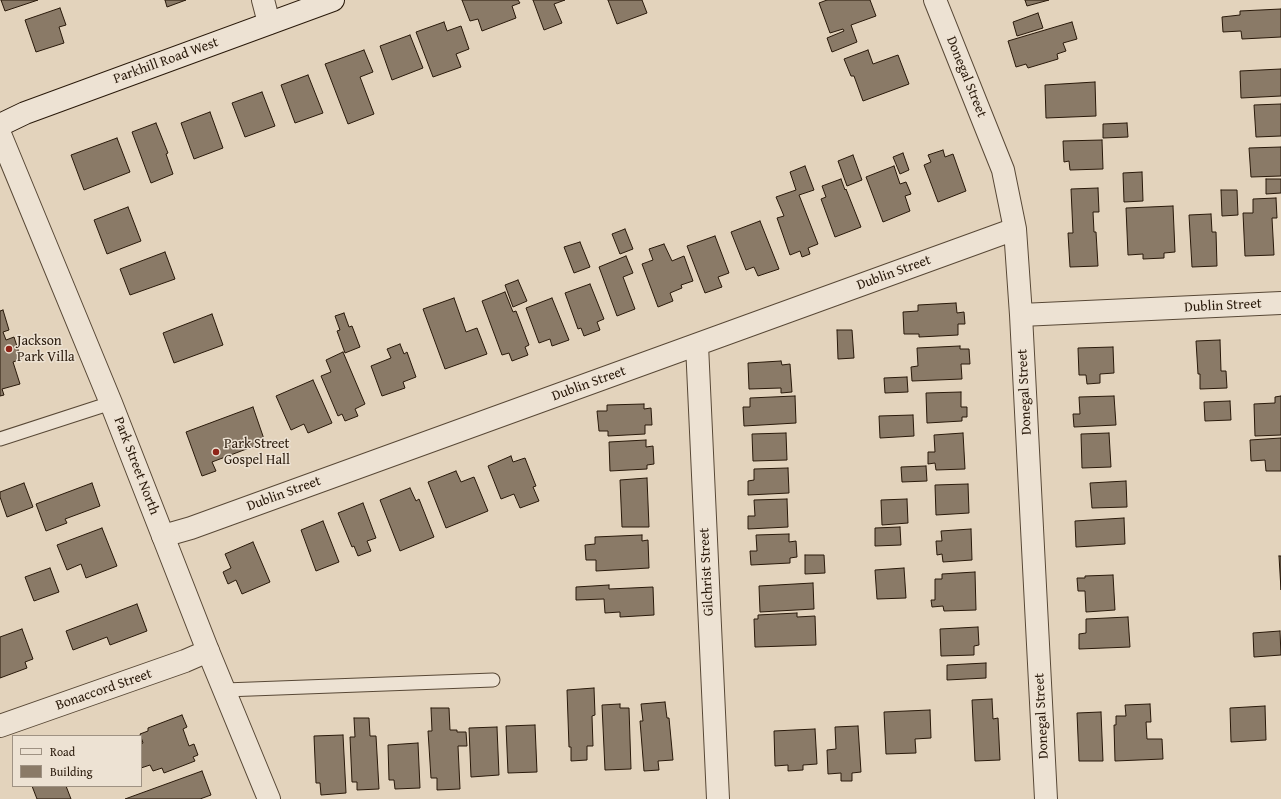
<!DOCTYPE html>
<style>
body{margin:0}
#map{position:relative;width:1281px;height:799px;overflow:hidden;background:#e3d3bc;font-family:"Gentium Book Plus",serif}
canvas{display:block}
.legend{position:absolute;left:12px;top:735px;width:130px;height:52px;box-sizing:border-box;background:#ede2d3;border:1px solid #9f9283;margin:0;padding:5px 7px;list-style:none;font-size:12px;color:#29190a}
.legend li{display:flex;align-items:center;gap:8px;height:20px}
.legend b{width:20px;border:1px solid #9f9283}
</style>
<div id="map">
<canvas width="1281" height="799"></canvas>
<ul class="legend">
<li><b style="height:5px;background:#ede2d3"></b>Road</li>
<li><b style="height:11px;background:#8a7a67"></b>Building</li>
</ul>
</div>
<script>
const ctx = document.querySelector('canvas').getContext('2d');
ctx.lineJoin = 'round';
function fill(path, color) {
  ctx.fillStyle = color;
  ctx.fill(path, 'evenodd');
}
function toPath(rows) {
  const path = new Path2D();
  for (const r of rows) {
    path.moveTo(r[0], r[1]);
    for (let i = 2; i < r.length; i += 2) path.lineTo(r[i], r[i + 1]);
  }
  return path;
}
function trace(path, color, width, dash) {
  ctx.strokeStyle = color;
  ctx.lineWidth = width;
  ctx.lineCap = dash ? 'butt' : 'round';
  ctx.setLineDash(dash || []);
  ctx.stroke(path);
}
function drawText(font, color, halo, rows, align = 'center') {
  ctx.font = font + ' "Gentium Book Plus",serif';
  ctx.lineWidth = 3;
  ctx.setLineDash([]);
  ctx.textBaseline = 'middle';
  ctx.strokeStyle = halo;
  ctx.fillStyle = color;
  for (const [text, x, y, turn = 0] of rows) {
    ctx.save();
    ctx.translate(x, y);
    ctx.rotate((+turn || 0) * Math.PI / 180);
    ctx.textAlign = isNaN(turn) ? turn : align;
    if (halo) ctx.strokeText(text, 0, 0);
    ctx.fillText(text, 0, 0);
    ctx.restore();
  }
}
const building = toPath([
 [1,0,38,0,5,11,1,0],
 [165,0,186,0,167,7,165,0],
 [462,0,518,0,520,3,512,6,516,18,482,31,478,19,470,21,462,0],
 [533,0,565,0,554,4,562,23,544,30,533,0],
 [608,0,642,0,647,13,617,24,608,0],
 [827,0,870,0,876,16,851,25,857,42,832,52,827,38,844,31,843,29,830,33,819,3,827,0],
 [1025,0,1049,0,1027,6,1025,0],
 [60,8,66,25,59,27,64,43,36,52,25,20,60,8],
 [1281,9,1281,37,1242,39,1241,31,1223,32,1222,17,1240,15,1240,11,1281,9],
 [1038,13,1043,28,1017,36,1013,22,1038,13],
 [444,22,447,31,461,26,469,49,456,54,461,67,433,77,416,32,444,22],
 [1072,22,1077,39,1063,43,1066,51,1057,54,1058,59,1028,68,1026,64,1016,67,1008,41,1072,22],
 [410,35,423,68,392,80,380,46,410,35],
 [364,50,373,72,360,77,374,114,348,124,325,64,364,50],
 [868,50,873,64,898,55,909,84,863,101,854,76,851,76,844,59,868,50],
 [1281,69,1281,96,1241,98,1240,71,1281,69],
 [308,75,323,113,295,123,281,85,308,75],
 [1095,82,1096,116,1046,118,1045,85,1095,82],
 [262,92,275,126,245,137,232,103,262,92],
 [1281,104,1281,136,1256,137,1254,105,1281,104],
 [210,112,223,148,194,159,181,123,210,112],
 [156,123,168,153,166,154,173,174,151,183,132,132,156,123],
 [1127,123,1128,137,1103,138,1103,124,1127,123],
 [117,138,130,172,84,190,71,155,117,138],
 [1102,140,1103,169,1070,170,1069,161,1064,162,1063,141,1102,140],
 [1281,147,1281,176,1251,177,1249,148,1281,147],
 [943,150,945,157,953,154,966,191,938,202,924,165,931,162,928,155,943,150],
 [903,153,909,170,900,174,893,157,903,153],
 [853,155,862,180,847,186,838,161,853,155],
 [805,166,814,190,799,195,818,244,808,248,810,254,802,257,800,251,790,255,777,218,784,216,776,197,796,190,790,172,805,166],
 [894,166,900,184,906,182,911,194,905,196,910,211,883,222,866,177,894,166],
 [1142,172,1143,201,1124,202,1123,173,1142,172],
 [841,179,845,190,846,189,861,227,835,237,821,199,826,197,822,186,841,179],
 [1266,179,1281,179,1281,193,1266,194,1266,179],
 [1098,188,1099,212,1093,212,1094,232,1096,232,1098,266,1070,267,1068,233,1073,233,1071,189,1098,188],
 [1221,190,1237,190,1238,215,1222,216,1221,190],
 [1276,198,1277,218,1272,218,1274,255,1245,256,1243,213,1253,213,1253,199,1276,198],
 [1173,206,1175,252,1164,253,1164,258,1143,259,1143,254,1128,255,1126,208,1173,206],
 [128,207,141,241,107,254,94,220,128,207],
 [1211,214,1212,232,1216,232,1217,266,1192,267,1189,215,1211,214],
 [760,221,779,269,758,276,754,267,746,270,731,232,760,221],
 [625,229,633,249,620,254,612,234,625,229],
 [715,236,729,273,718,277,722,287,705,293,687,246,715,236],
 [580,242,590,267,574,273,564,247,580,242],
 [664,244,672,261,684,256,693,281,681,285,682,288,670,293,673,301,658,307,642,264,653,260,649,249,664,244],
 [165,252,175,279,130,295,120,269,165,252],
 [626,256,633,273,623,277,635,309,617,316,599,267,626,256],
 [518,280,527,301,513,307,505,285,518,280],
 [590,284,604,319,597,322,600,330,584,336,581,328,578,329,565,293,590,284],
 [505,292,513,312,516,311,529,345,525,347,528,355,512,361,509,353,502,355,482,301,505,292],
 [454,298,466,332,477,328,487,354,445,369,423,309,454,298],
 [552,298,569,340,552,346,550,339,539,343,526,308,552,298],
 [956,303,957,313,964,312,965,324,958,324,958,335,919,337,919,334,904,334,903,312,918,311,918,305,956,303],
 [3,310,9,330,3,332,6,340,14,337,21,359,13,362,20,384,2,389,4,395,0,396,0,311,3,310],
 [344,313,349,327,352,326,360,347,345,353,337,331,340,330,335,316,344,313],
 [212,314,223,345,174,363,163,333,212,314],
 [837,330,852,330,854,358,838,359,837,330],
 [1220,340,1221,371,1226,371,1227,388,1200,389,1200,374,1198,374,1196,341,1220,340],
 [400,344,404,354,407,352,416,377,403,382,405,388,382,396,371,366,391,358,387,349,400,344],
 [960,346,960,349,969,349,970,364,961,364,962,379,912,381,911,367,918,366,917,348,960,346],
 [1113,347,1114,373,1100,374,1100,383,1087,384,1086,375,1079,375,1078,348,1113,347],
 [343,352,365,404,355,409,358,416,345,421,342,414,338,416,321,376,331,372,326,360,343,352],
 [781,361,782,365,790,364,792,392,781,393,781,388,749,389,748,363,781,361],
 [907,377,908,392,885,393,884,378,907,377],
 [313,380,332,423,308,433,304,424,291,430,276,396,313,380],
 [961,392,961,407,967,407,967,417,962,417,962,421,927,423,926,393,961,392],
 [795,396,796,423,744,426,743,407,750,407,750,398,795,396],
 [1114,396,1116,425,1074,427,1073,414,1080,414,1079,397,1114,396],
 [1281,396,1281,435,1255,436,1254,404,1275,403,1275,397,1281,396],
 [1230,401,1231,420,1205,421,1204,402,1230,401],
 [644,404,644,409,651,408,652,425,645,425,645,434,608,436,608,431,599,431,597,411,607,411,607,405,644,404],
 [253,407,265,442,212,462,216,471,202,476,186,432,253,407],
 [913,415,914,436,880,438,879,416,913,415],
 [786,433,787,460,753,461,752,434,786,433],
 [963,433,965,469,936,470,935,463,928,464,928,452,935,452,934,435,963,433],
 [1109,433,1111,467,1082,468,1081,434,1109,433],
 [1281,438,1281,471,1266,471,1265,460,1251,461,1250,440,1281,438],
 [646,440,646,447,653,446,654,464,647,465,647,469,610,471,609,442,646,440],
 [511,456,513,462,525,458,536,486,533,487,539,501,520,508,514,494,501,499,488,466,511,456],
 [926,466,927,481,902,482,901,467,926,466],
 [788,468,789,493,748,495,748,481,754,480,754,469,788,468],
 [456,471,461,482,474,477,488,511,446,528,428,482,456,471],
 [647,478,649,527,622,527,620,480,647,478],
 [1126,481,1127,507,1092,508,1090,483,1126,481],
 [24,483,33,507,7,517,0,497,0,492,24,483],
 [92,483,100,506,65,519,67,523,46,531,36,504,92,483],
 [968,484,969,513,936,515,935,485,968,484],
 [410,488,416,501,419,499,434,537,400,551,380,500,410,488],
 [787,499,788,527,748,529,748,516,755,516,754,500,787,499],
 [907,499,908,523,882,525,881,500,907,499],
 [363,503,376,538,367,541,371,551,358,556,354,546,352,547,338,513,363,503],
 [1124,518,1125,544,1076,547,1075,521,1124,518],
 [323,521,339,562,316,571,301,530,323,521],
 [900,527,901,545,875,546,875,528,900,527],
 [102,528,117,566,86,578,81,564,67,570,57,545,102,528],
 [971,529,972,560,943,562,942,554,937,555,936,541,942,541,941,531,971,529],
 [789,534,789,542,796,541,797,557,790,558,790,563,751,565,750,551,757,551,756,535,789,534],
 [642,535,642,541,648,540,649,568,596,571,596,560,586,560,585,545,595,544,595,537,642,535],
 [253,542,270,582,242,594,236,580,228,584,223,572,231,568,225,554,253,542],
 [805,555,824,555,825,573,805,574,805,555],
 [1279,556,1281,556,1281,590,1279,556],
 [50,568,59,592,34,601,25,577,50,568],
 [904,568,906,598,877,599,875,570,904,568],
 [975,572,976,610,944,611,943,606,932,607,931,600,935,600,935,579,942,579,942,574,975,572],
 [1113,575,1115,610,1086,612,1085,591,1078,591,1077,578,1085,578,1085,576,1113,575],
 [813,583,814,609,760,612,759,586,813,583],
 [609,585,609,589,653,587,654,615,620,617,620,612,605,613,604,599,576,600,576,587,609,585],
 [137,604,147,631,110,645,107,637,73,650,66,631,137,604],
 [797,613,797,617,815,616,816,645,755,647,754,619,758,619,758,615,797,613],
 [1128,617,1130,647,1079,649,1079,634,1086,633,1086,619,1128,617],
 [978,627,979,645,974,646,974,655,941,656,940,629,978,627],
 [22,629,33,659,25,662,27,668,0,678,0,637,22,629],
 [1280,631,1281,655,1254,657,1253,633,1280,631],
 [986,663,986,678,947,680,947,665,986,663],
 [594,688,595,715,592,716,593,746,587,746,587,760,571,761,571,747,569,747,567,690,594,688],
 [992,699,993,719,998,718,1000,760,975,761,972,700,992,699],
 [665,702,667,718,669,718,673,760,658,761,659,770,644,771,640,721,643,721,641,704,665,702],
 [620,704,620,708,629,708,631,769,605,770,602,705,620,704],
 [1150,704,1151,722,1146,722,1147,739,1162,739,1163,759,1115,761,1114,725,1116,725,1116,716,1126,716,1125,705,1150,704],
 [1265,706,1266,740,1231,742,1230,708,1265,706],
 [431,708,449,708,450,730,457,730,457,732,466,732,467,746,458,746,460,789,437,790,437,778,431,778,428,731,432,731,431,708],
 [930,710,931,738,915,739,916,753,886,754,884,712,930,710],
 [1101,712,1103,761,1079,761,1077,713,1101,712],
 [182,715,187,727,183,729,189,746,194,744,198,755,193,757,195,761,164,773,162,768,153,771,150,765,141,768,141,744,143,743,140,734,148,731,148,728,182,715],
 [354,718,369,718,370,736,376,736,379,789,357,790,357,782,352,782,350,737,355,737,354,718],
 [535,725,537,772,508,773,506,726,535,725],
 [858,726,861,772,852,773,852,781,841,781,841,773,828,774,827,750,836,749,835,727,858,726],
 [497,727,499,775,471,777,469,728,497,727],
 [815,729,817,764,803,765,803,770,788,771,788,765,775,766,774,731,815,729],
 [343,735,346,793,321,795,320,783,316,783,314,736,343,735],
 [418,743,420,788,395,789,394,780,389,780,388,745,418,743],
 [202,771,211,795,200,799,125,799,202,771],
 [32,786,66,786,71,799,37,799,32,786]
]);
fill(building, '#8a7a67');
trace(building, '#29190a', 1);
const service = toPath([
 [0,439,111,403],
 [225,690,493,680]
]);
const minor = toPath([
 [263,0,269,23],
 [935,0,1003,170,1015,229,1021,315,1046,799],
 [1021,315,1281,303],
 [697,345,718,799],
 [163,536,191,528,1015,229],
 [0,726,185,661,208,651]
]);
const tertiary = toPath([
 [0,134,111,403,208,651,269,799]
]);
const secondary = toPath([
 [0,125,25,113,333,0]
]);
trace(service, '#584836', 15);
trace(minor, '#584836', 24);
trace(tertiary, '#584836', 24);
trace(secondary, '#29190a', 24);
trace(service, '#ede2d3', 13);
trace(minor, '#ede2d3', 22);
trace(tertiary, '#ede2d3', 22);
trace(secondary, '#ede2d3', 22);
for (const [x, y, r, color] of [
 [9,349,4,"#8f2418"],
 [216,452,4,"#8f2418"]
]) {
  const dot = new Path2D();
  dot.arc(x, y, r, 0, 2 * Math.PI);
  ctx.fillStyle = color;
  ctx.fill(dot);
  trace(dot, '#ede2d3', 1.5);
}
drawText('14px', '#29190a', '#ede2d3', [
 ["Parkhill Road West",166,61,-20],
 ["Donegal Street",966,77,68],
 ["Dublin Street",894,273,-20],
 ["Dublin Street",1223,306,-3],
 ["Dublin Street",589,384,-20],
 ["Donegal Street",1025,392,-93],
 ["Park Street North",136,466,69],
 ["Dublin Street",284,494,-20],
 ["Gilchrist Street",707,572,-93],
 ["Bonaccord Street",104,690,-19],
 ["Donegal Street",1042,716,-93]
]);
drawText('14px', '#29190a', '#ede2d3', [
 ["Jackson",17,341],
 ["Park Villa",17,357],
 ["Park Street",224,444],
 ["Gospel Hall",224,460]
], 'left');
</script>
